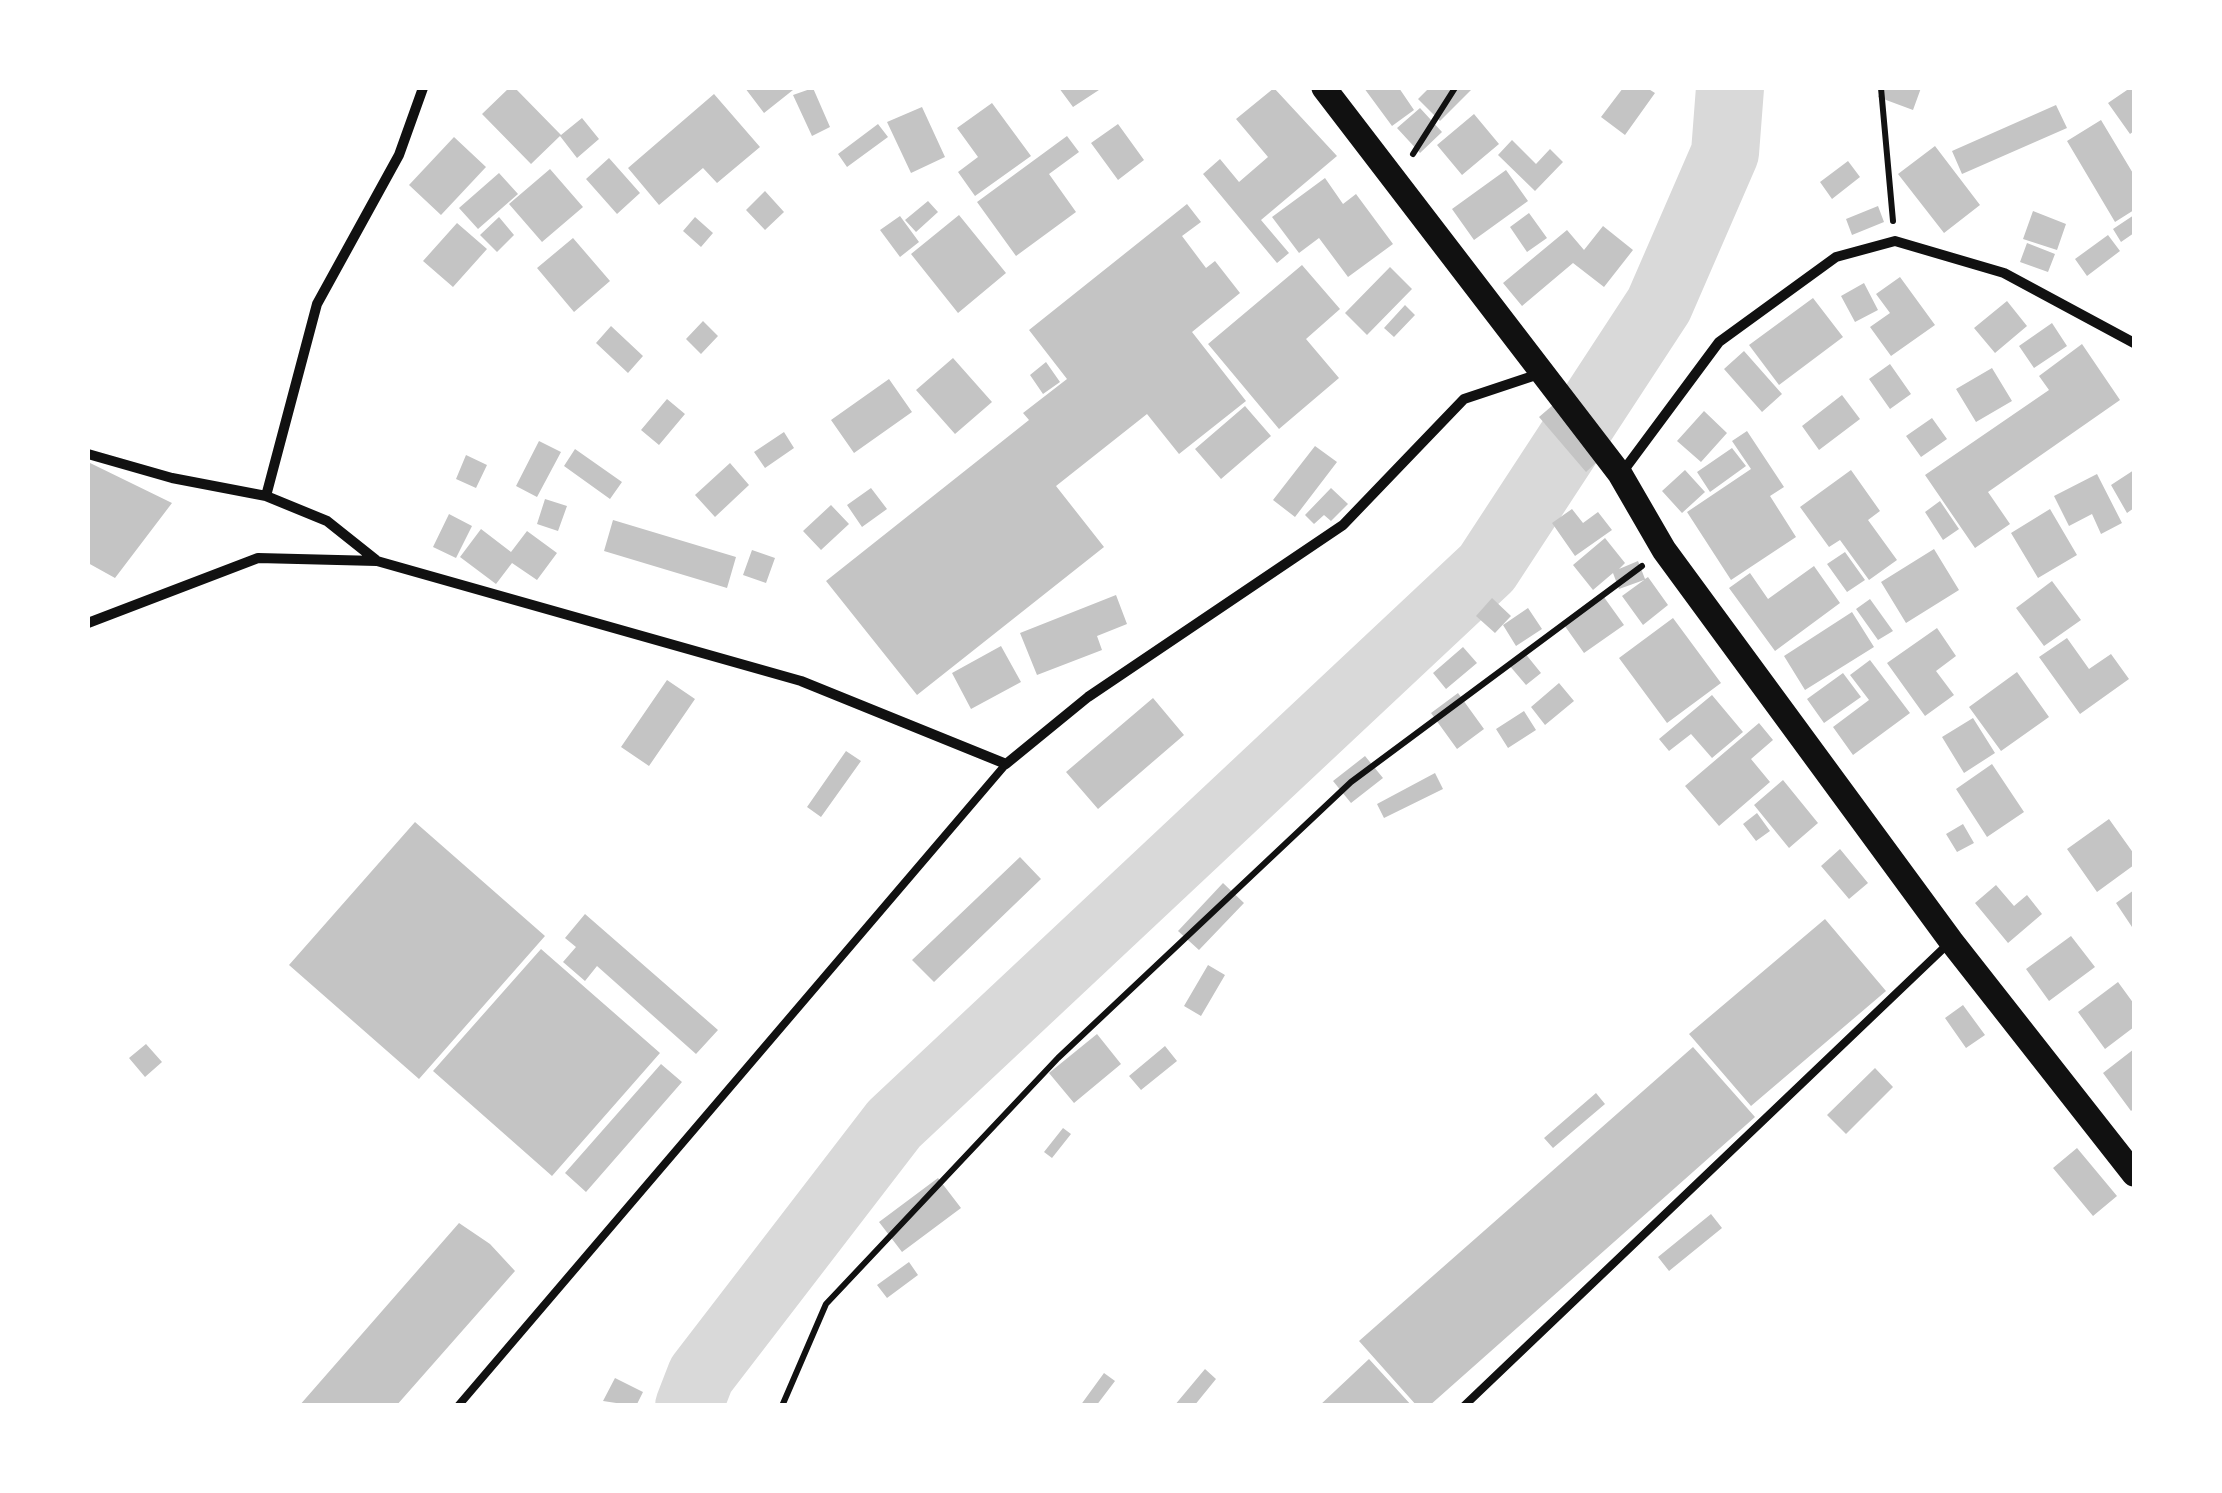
<!DOCTYPE html>
<style>
body{margin:0}
#map{position:relative;width:2222px;height:1493px;overflow:hidden;background:#fff;font-family:Roboto,sans-serif}
canvas{display:block}
.frame{position:absolute;inset:0;border:90px solid #fff;pointer-events:none}
</style>
<div id="map">
<canvas width="2222" height="1493"></canvas>
<div class="frame"></div>
</div>
<script>
const ctx = document.querySelector('canvas').getContext('2d');
ctx.lineJoin = 'round';
function toPath(rows) {
  const path = new Path2D();
  for (const r of rows) {
    path.moveTo(r[0], r[1]);
    for (let i = 2; i < r.length; i += 2) path.lineTo(r[i], r[i + 1]);
  }
  return path;
}
function trace(path, color, width, dash) {
  ctx.strokeStyle = color;
  ctx.lineWidth = width;
  ctx.lineCap = dash ? 'butt' : 'round';
  ctx.setLineDash(dash || []);
  ctx.stroke(path);
}
function fill(path, color) {
  ctx.fillStyle = color;
  ctx.fill(path, 'evenodd');
}
trace(toPath([
 [689,1406,701,1375,894,1124,1487,568,1659,305,1725,153,1730,88]
]), '#d9d9d9', 68);
fill(toPath([
 [509,88,515,88,561,135,582,118,599,139,577,158,560,136,531,164,482,114],
 [745,88,791,88,793,90,764,113],
 [813,88,830,127,812,136,793,95],
 [1059,88,1102,88,1073,107],
 [1274,88,1337,156,1261,220,1289,253,1277,263,1203,174,1220,159,1239,182,1268,157,1236,119],
 [1364,88,1399,88,1414,110,1392,126],
 [1429,88,1468,88,1471,90,1440,121,1418,99],
 [1623,88,1647,88,1655,93,1625,135,1601,117],
 [1882,88,1921,88,1913,110,1878,97],
 [2130,88,2134,88,2134,131,2130,134,2108,103],
 [714,94,760,147,717,183,703,168,659,205,628,168],
 [992,103,1031,156,975,196,958,172,978,157,957,128],
 [2056,105,2067,128,1962,174,1952,151],
 [922,107,945,157,911,173,887,122],
 [1420,108,1442,132,1420,153,1397,128],
 [1474,114,1499,144,1462,175,1437,145],
 [2101,120,2134,175,2134,210,2115,222,2067,141],
 [878,124,888,137,847,167,838,154],
 [1118,124,1144,160,1118,180,1091,143],
 [1067,136,1079,152,1049,174,1076,212,1016,256,977,202],
 [454,137,486,167,441,215,409,185],
 [1512,140,1536,164,1550,149,1563,162,1535,191,1498,155],
 [1935,146,1980,205,1944,233,1898,174],
 [609,158,640,193,617,214,586,179],
 [1848,161,1860,177,1832,199,1820,182],
 [550,169,583,207,542,242,509,204],
 [1506,170,1528,201,1474,240,1452,209],
 [499,173,518,194,478,229,459,208],
 [1325,178,1343,204,1356,194,1393,244,1348,277,1319,238,1299,253,1272,217],
 [765,191,784,212,765,230,746,210],
 [928,201,938,212,916,232,905,220],
 [1187,204,1201,222,1182,236,1206,268,1215,261,1240,293,1192,332,1246,401,1179,454,1147,414,1056,486,1104,547,917,695,826,581,1029,420,1023,413,1067,379,1029,330],
 [1878,206,1884,222,1852,235,1846,219],
 [2033,211,2066,224,2057,250,2023,239],
 [1529,213,1547,238,1527,252,1510,227],
 [959,215,1006,273,958,313,911,254],
 [2134,215,2134,233,2121,242,2113,229],
 [900,216,919,242,900,257,880,230],
 [499,217,514,235,497,252,480,235],
 [695,217,713,233,701,247,683,231],
 [457,223,487,249,453,287,423,261],
 [1603,226,1633,250,1604,287,1573,263,1522,306,1503,283,1567,230,1584,250],
 [2108,235,2120,251,2087,276,2075,259],
 [573,238,610,281,574,312,537,268],
 [2027,243,2055,254,2048,272,2020,262],
 [1302,265,1340,309,1306,339,1339,378,1279,429,1208,344],
 [1390,267,1412,289,1367,335,1345,313],
 [1900,277,1935,325,1891,356,1870,327,1890,313,1876,294],
 [1864,283,1878,310,1855,322,1841,296],
 [1813,298,1843,337,1779,385,1749,345],
 [2007,301,2027,326,1995,353,1974,328],
 [1405,305,1415,315,1394,337,1384,328],
 [703,321,718,336,701,354,686,339],
 [2052,323,2067,346,2034,368,2019,346],
 [611,326,643,356,628,373,596,343],
 [2082,344,2120,400,1988,492,2010,524,1975,548,1925,475,2049,390,2039,376],
 [1744,351,1782,394,1762,412,1724,369],
 [953,358,992,402,955,434,916,390],
 [1046,362,1060,382,1043,394,1030,375],
 [1890,364,1911,394,1890,409,1869,379],
 [1992,368,2012,401,1976,422,1956,389],
 [889,379,912,412,854,453,831,420],
 [1842,395,1860,419,1819,450,1802,426],
 [667,399,685,414,659,445,641,430],
 [1553,405,1600,459,1586,472,1539,417],
 [1245,406,1271,436,1221,479,1195,449],
 [1704,411,1727,433,1701,462,1677,441],
 [1932,418,1947,439,1921,457,1906,436],
 [1747,431,1784,487,1770,496,1796,537,1731,580,1687,512,1751,469,1732,441],
 [784,432,794,448,765,468,754,452],
 [539,441,561,452,537,497,516,486],
 [1315,446,1337,462,1295,517,1273,500],
 [1732,448,1746,466,1710,492,1697,472],
 [575,449,622,482,610,499,564,466],
 [466,455,487,465,476,488,456,479],
 [88,462,172,503,115,578,88,563],
 [730,463,749,485,715,517,695,495],
 [1685,470,1705,492,1682,513,1662,491],
 [1851,470,1880,511,1868,520,1897,560,1869,580,1840,540,1829,547,1800,507],
 [2134,470,2134,508,2127,513,2111,485],
 [2097,474,2122,523,2101,534,2092,514,2069,526,2054,496],
 [871,488,887,509,862,527,847,505],
 [1331,488,1348,504,1331,521,1324,515,1314,524,1305,515],
 [545,499,567,506,558,531,537,524],
 [1940,501,1959,529,1943,540,1925,512],
 [831,505,849,524,821,550,803,531],
 [1572,509,1583,523,1598,512,1612,530,1575,556,1552,523],
 [2050,509,2077,555,2038,578,2011,533],
 [449,514,472,526,456,558,433,547],
 [613,520,736,557,727,588,604,551],
 [481,529,511,552,527,531,557,553,537,580,512,563,496,584,460,557],
 [1605,538,1625,563,1619,569,1638,561,1645,579,1648,577,1668,605,1643,625,1622,596,1644,580,1619,589,1613,573,1593,590,1573,565],
 [1934,549,1959,590,1906,623,1881,582],
 [752,550,775,558,766,583,743,575],
 [1845,552,1865,580,1847,592,1827,564],
 [1814,566,1840,603,1775,651,1729,588,1750,573,1768,599],
 [2052,581,2081,620,2044,646,2016,608],
 [1601,593,1624,625,1584,653,1562,622],
 [1116,595,1127,624,1097,636,1102,650,1037,675,1020,633],
 [1492,598,1511,616,1495,633,1476,616],
 [1870,599,1893,631,1878,640,1856,609],
 [1528,608,1542,629,1516,646,1503,625],
 [1852,612,1874,647,1805,690,1784,656],
 [1673,618,1721,683,1667,723,1619,658],
 [1937,628,1956,656,1936,671,1954,695,1925,716,1887,663],
 [2067,638,2089,669,2111,654,2129,679,2080,714,2039,657],
 [1001,646,1021,682,971,709,952,673],
 [1463,647,1477,663,1446,689,1433,673],
 [1524,652,1541,673,1526,685,1509,665],
 [1870,660,1910,713,1853,755,1833,727,1869,700,1850,675],
 [2017,672,2049,717,2001,751,1969,707],
 [1843,673,1861,697,1824,723,1807,699],
 [667,680,695,699,649,766,621,747],
 [1559,683,1574,701,1545,725,1531,707],
 [1458,693,1484,729,1457,749,1431,713],
 [1712,695,1743,732,1712,758,1691,734,1669,751,1659,739],
 [1153,698,1184,735,1098,809,1066,772],
 [1524,711,1536,730,1508,748,1496,729],
 [1973,718,1995,753,1964,773,1942,737],
 [1759,723,1773,740,1751,759,1770,782,1719,826,1685,786],
 [846,751,861,761,821,817,807,807],
 [1365,756,1383,778,1351,803,1333,781],
 [1992,764,2024,812,1987,837,1956,789],
 [1435,773,1443,789,1384,818,1377,804],
 [1783,780,1818,823,1789,848,1754,805],
 [1757,813,1770,831,1756,841,1743,824],
 [2109,819,2134,854,2134,865,2097,892,2067,849],
 [415,822,545,936,419,1079,289,965],
 [1963,824,1974,843,1957,852,1946,834],
 [1840,849,1868,883,1849,899,1821,866],
 [1020,857,1041,879,934,982,912,960],
 [1223,883,1244,903,1199,950,1178,931],
 [1996,885,2014,906,2027,895,2042,914,2008,943,1975,903],
 [2134,890,2134,930,2116,903],
 [585,914,718,1030,696,1054,597,966,585,981,563,962,576,947,565,938],
 [1825,919,1886,991,1751,1106,1689,1034],
 [2071,936,2095,967,2049,1001,2026,969],
 [541,949,660,1053,552,1176,433,1071],
 [1208,965,1225,975,1201,1016,1184,1006],
 [2118,982,2134,1004,2134,1027,2105,1049,2078,1012],
 [1963,1005,1985,1035,1966,1048,1945,1018],
 [1097,1034,1121,1064,1074,1103,1049,1073],
 [146,1044,162,1062,145,1077,129,1058],
 [1165,1046,1177,1061,1141,1090,1129,1076],
 [1693,1047,1755,1117,1429,1406,1417,1406,1359,1341],
 [2134,1049,2134,1108,2131,1111,2103,1073],
 [661,1064,682,1082,586,1192,565,1173],
 [1875,1068,1893,1087,1846,1134,1827,1115],
 [1596,1093,1605,1104,1553,1148,1544,1138],
 [1063,1128,1071,1134,1052,1158,1044,1152],
 [2077,1148,2117,1196,2093,1216,2053,1168],
 [938,1178,961,1208,902,1252,879,1222],
 [1711,1214,1722,1228,1669,1271,1658,1257],
 [459,1223,490,1244,515,1271,396,1406,299,1406],
 [909,1262,918,1275,887,1298,877,1285],
 [1369,1359,1412,1406,1319,1406],
 [1205,1369,1216,1379,1194,1406,1174,1406],
 [1104,1373,1115,1381,1096,1406,1080,1406],
 [615,1378,643,1392,636,1406,603,1401]
]), '#c4c4c4');
trace(toPath([
 [1881,88,1893,221],
 [1413,154,1455,88],
 [782,1406,826,1304,1058,1058,1351,782,1642,566]
]), '#111', 6);
trace(toPath([
 [458,1406,1006,764],
 [1464,1406,1949,943]
]), '#111', 8);
trace(toPath([
 [88,454,172,478,266,496,327,521,376,560],
 [1621,474,1719,342,1836,257,1895,241,2004,273,2134,343],
 [266,496,317,304,399,155,423,88],
 [88,623,258,558,377,561,801,681,1006,764,1088,697,1343,525,1464,399,1542,373]
]), '#111', 10);
trace(toPath([
 [1324,88,1620,474,1664,550,1951,941,2134,1174]
]), '#111', 25);
</script>
